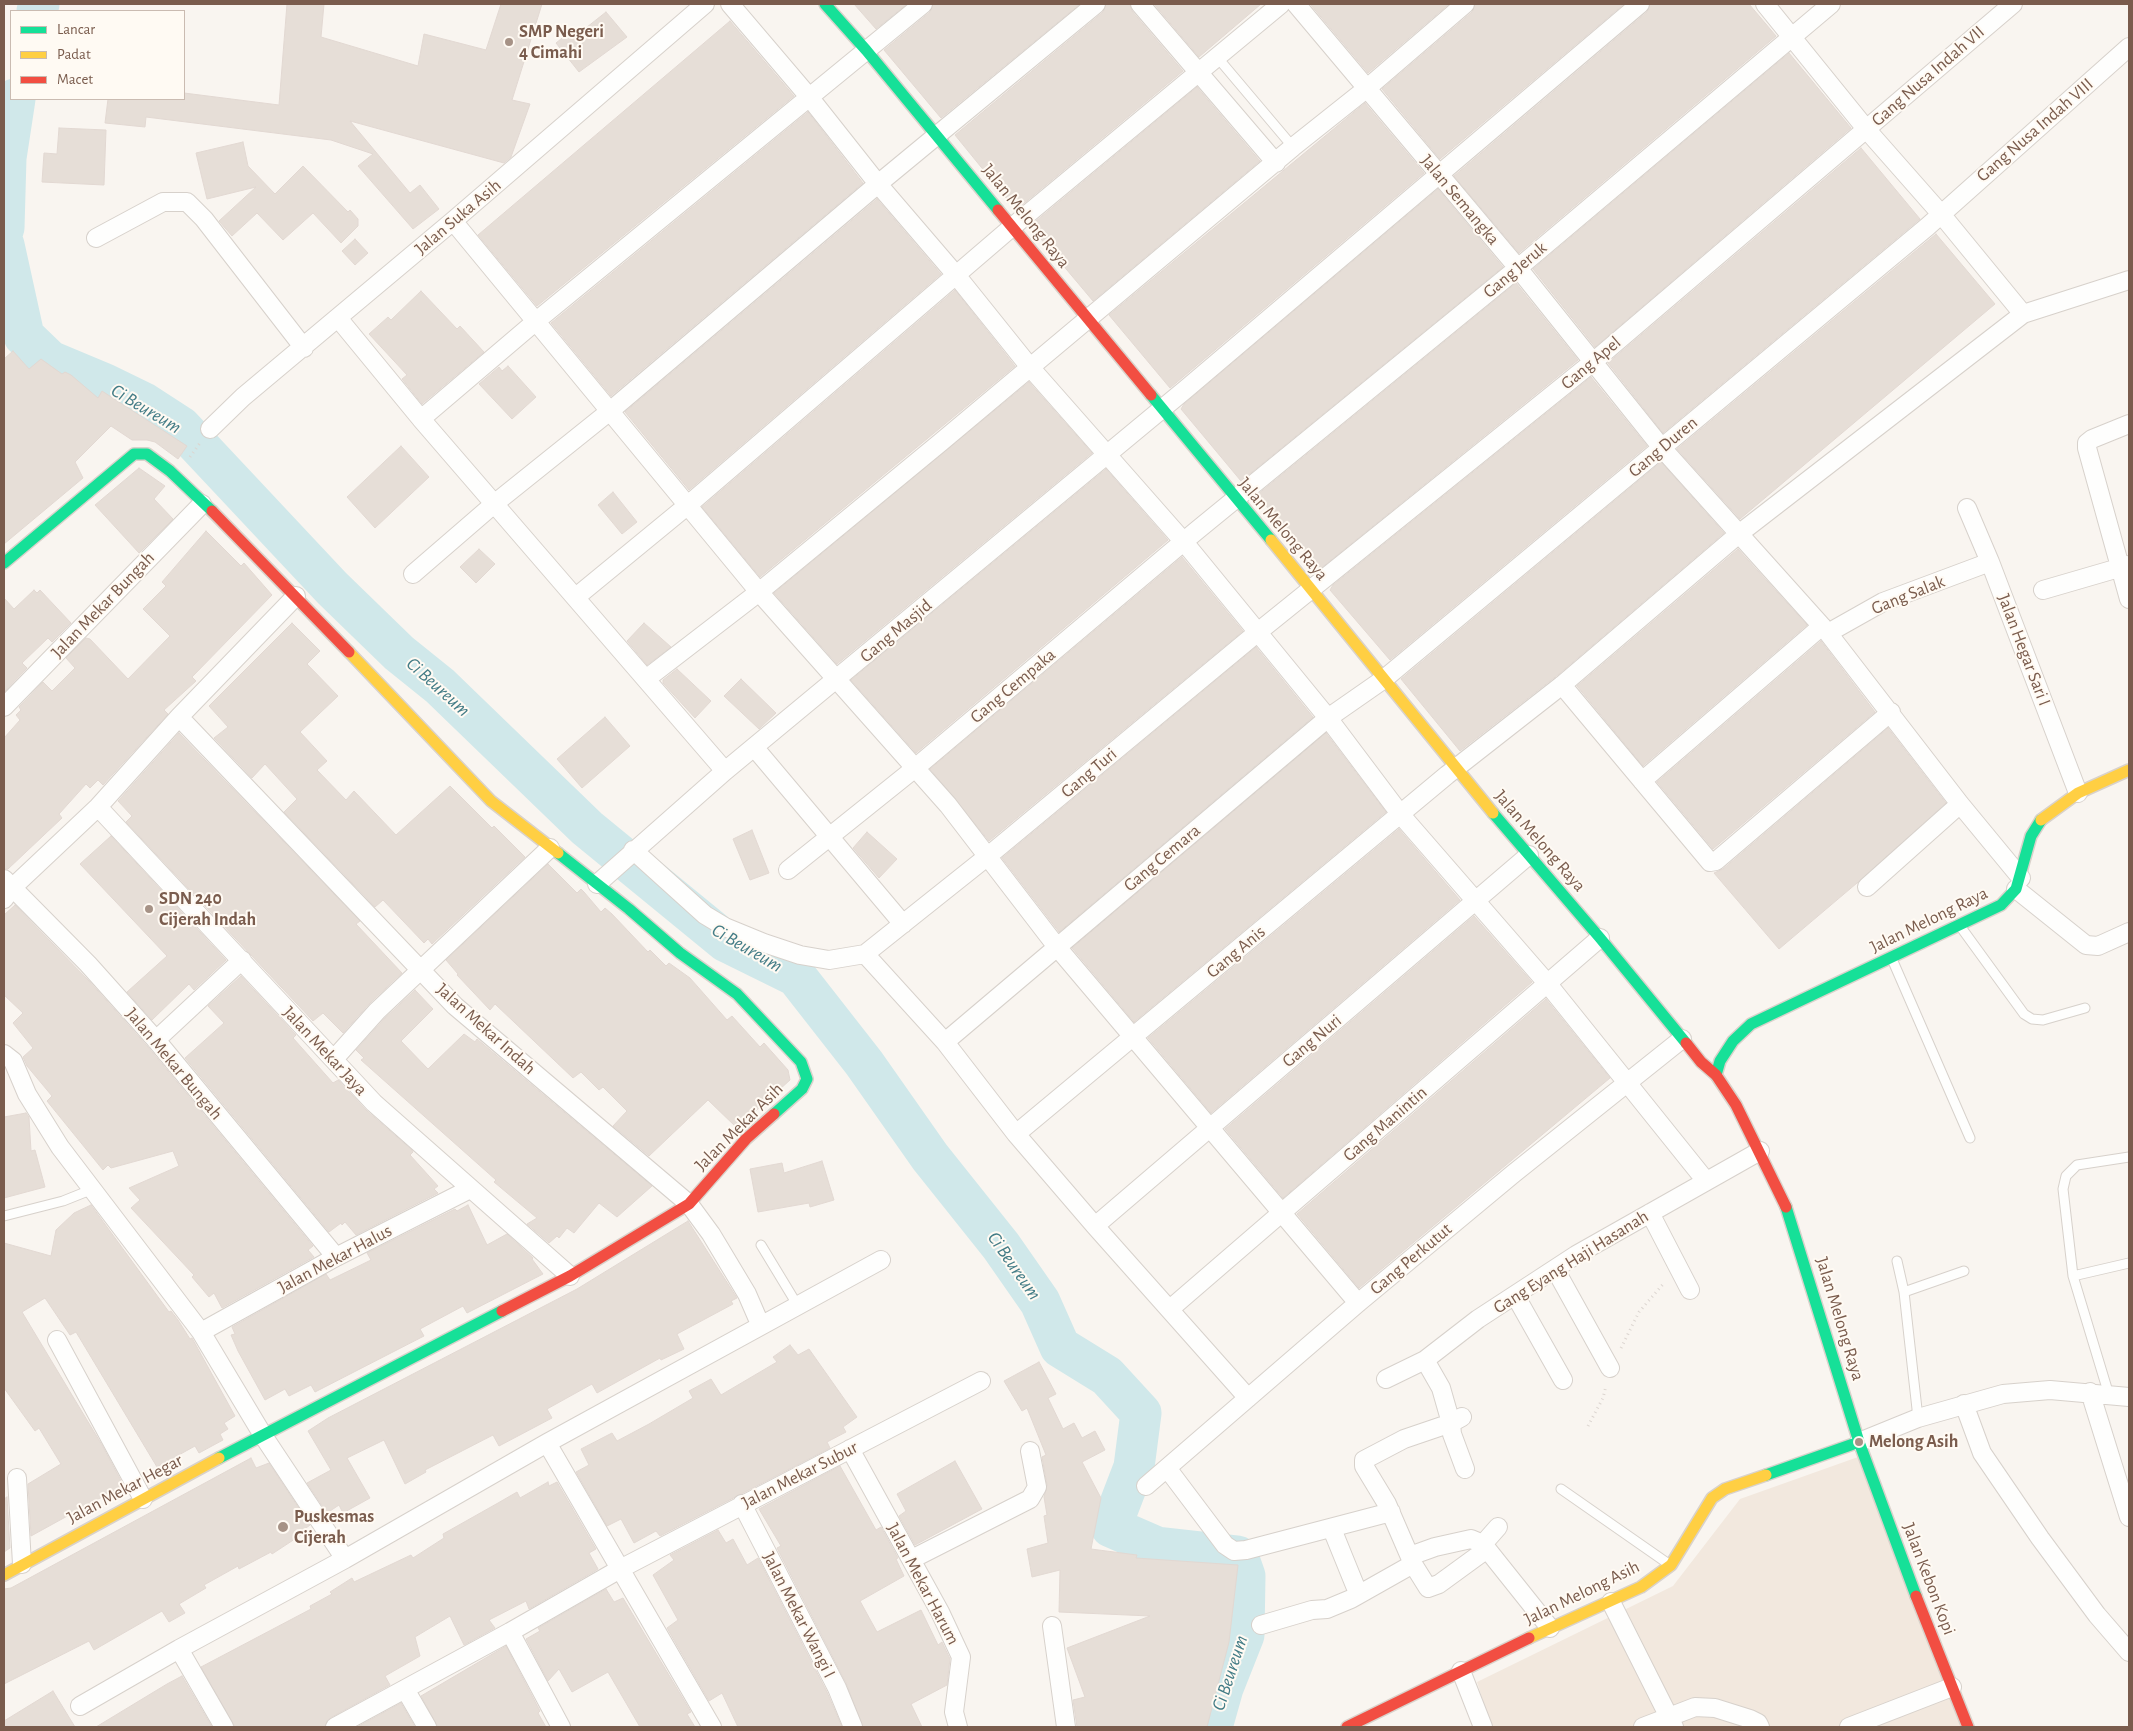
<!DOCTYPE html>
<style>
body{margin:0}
#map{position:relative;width:2133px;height:1731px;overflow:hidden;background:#f9f5f0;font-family:"Alegreya Sans",sans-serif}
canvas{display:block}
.frame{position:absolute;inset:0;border:5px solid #7a5c4d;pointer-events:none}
.legend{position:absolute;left:10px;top:10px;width:175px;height:90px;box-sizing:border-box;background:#fffaf3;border:1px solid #cabbb1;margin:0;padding:6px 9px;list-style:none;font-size:15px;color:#7a5c4d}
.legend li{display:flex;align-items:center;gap:10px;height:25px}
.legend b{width:25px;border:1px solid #cabbb1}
</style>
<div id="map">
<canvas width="2133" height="1731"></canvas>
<div class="frame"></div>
<ul class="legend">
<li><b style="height:6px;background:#16e098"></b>Lancar</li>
<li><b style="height:6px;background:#ffcf43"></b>Padat</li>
<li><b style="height:6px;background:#f24e42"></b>Macet</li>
</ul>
</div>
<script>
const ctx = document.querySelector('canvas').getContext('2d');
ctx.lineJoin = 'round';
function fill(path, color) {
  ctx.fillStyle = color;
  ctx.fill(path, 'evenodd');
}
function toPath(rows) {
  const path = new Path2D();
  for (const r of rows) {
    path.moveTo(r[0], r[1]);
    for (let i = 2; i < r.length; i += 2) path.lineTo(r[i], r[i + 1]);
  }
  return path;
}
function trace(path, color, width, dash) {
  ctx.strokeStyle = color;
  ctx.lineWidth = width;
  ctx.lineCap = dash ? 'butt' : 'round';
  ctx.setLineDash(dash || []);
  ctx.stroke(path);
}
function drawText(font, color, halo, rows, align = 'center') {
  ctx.font = font + ' "Alegreya Sans",sans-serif';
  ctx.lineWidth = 4;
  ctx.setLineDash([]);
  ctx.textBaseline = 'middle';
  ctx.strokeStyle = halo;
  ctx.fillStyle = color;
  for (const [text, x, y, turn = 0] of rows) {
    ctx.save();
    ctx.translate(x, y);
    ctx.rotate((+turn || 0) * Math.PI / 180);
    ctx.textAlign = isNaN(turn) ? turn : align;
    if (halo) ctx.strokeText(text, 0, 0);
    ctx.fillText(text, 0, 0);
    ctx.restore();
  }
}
fill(toPath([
 [1858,1457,1963,1727,1491,1727,1477,1682,1673,1586,1740,1499]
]), '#f2e8de');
trace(toPath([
 [37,11,39,4],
 [4,228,6,158,15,99],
 [4,245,24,336,50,361,105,384,144,403,181,427,332,588,399,653,440,686,587,828,725,941,796,976,864,1063,930,1157,1001,1246,1040,1302,1060,1347,1107,1376,1141,1413,1134,1467,1111,1527,1157,1547,1238,1556,1245,1576,1244,1635,1223,1688,1212,1727]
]), '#d0e8ea', 41);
const building = toPath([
 [287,4,324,4,321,37,418,66,424,34,486,50,501,4,542,4,512,100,530,104,511,157,504,163,350,121,410,193,420,185,439,209,413,229,358,166,373,154,331,140,146,117,145,127,105,123,108,99,184,99,184,93,279,105,287,4],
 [854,4,907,4,876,29,854,4],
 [933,4,1080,4,941,118,884,50,930,12,933,4],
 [1106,4,1130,4,1132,11,1183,71,1016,210,955,135,1103,12,1106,4],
 [1154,4,1261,4,1199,57,1154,4],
 [1310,4,1449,4,1368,73,1310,4],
 [1475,4,1624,4,1440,159,1382,89,1472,12,1475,4],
 [1650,4,1749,4,1776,36,1519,253,1454,176,1647,12,1650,4],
 [606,12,627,37,579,72,556,43,572,30,577,35,606,12],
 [730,21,794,96,537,306,478,235,730,21],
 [1789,53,1851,128,1595,347,1533,269,1789,53],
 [1197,87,1260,161,1093,301,1030,226,1197,87],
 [1365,103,1424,173,1170,388,1109,315,1365,103],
 [808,112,863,183,611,396,551,323,808,112],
 [59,128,106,130,104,185,42,182,44,153,57,154,59,128],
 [243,142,248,166,275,194,303,166,348,212,350,210,358,219,358,226,341,243,313,213,283,240,257,213,232,236,219,221,256,187,207,199,196,153,243,142],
 [1861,148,1920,219,1663,433,1608,363,1861,148],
 [1438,189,1503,267,1241,481,1181,409,1184,404,1438,189],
 [877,199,941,274,689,490,625,412,877,199],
 [1936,234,1995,304,1740,519,1677,449,1936,234],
 [355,239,368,253,355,265,342,251,355,239],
 [1516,283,1578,360,1320,569,1257,495,1516,283],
 [955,290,1015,366,760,577,702,507,955,290],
 [421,291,457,329,460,326,484,352,422,404,402,379,407,375,369,334,388,317,391,320,421,291],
 [13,351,29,369,41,359,62,374,65,372,71,375,98,398,102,391,187,446,178,459,155,442,147,440,132,440,111,426,75,462,83,478,4,544,4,359,13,351],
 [508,366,536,397,512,419,479,384,499,367,502,371,508,366],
 [1591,377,1647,446,1390,660,1330,590,1333,585,1591,377],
 [1029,382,1092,453,837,664,774,593,1029,382],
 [401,446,429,477,375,528,347,497,401,446],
 [1661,462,1724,533,1559,674,1460,751,1401,679,1661,462],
 [139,468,165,486,154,499,173,519,139,553,95,505,139,468],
 [1106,469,1168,540,916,753,851,680,1106,469],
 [613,492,637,522,622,534,598,505,613,492],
 [206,531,241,566,244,563,272,595,192,677,196,681,164,710,168,714,103,785,98,780,90,788,86,784,59,814,62,818,8,869,4,869,4,738,20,720,16,715,21,710,19,707,43,682,52,691,75,668,66,658,86,638,90,639,128,679,170,636,143,609,166,586,162,582,206,531],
 [479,549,495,564,476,583,460,567,479,549],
 [1738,549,1807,625,1643,766,1577,686,1738,549],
 [1182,557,1243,631,989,841,930,769,1182,557],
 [34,590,37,593,40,590,71,623,52,642,48,638,22,663,27,668,4,692,4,598,14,609,34,590],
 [292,623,320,651,307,664,338,696,300,732,327,761,317,770,346,800,354,791,396,835,450,786,492,828,494,826,525,857,432,944,428,939,424,943,383,900,375,907,284,812,297,799,265,764,252,778,214,738,228,727,209,706,292,623],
 [644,623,671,647,647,665,627,641,644,623],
 [1821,641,1875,712,1713,849,1657,782,1821,641],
 [1256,647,1313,717,1059,932,1002,858,1256,647],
 [677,669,711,701,695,718,663,683,663,680,677,669],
 [741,679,776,713,759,729,724,696,741,679],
 [605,717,630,746,582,788,557,759,605,717],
 [1888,728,1946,803,1857,883,1779,949,1714,873,1723,869,1888,728],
 [179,733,360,921,356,924,402,973,370,1003,343,1033,323,1013,313,1021,126,822,132,816,118,801,179,733],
 [1326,733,1386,812,1134,1022,1072,948,1326,733],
 [1399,829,1460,900,1211,1113,1148,1038,1399,829],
 [752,830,769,873,750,880,733,839,752,830],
 [867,832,897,859,879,878,853,848,867,832],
 [111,836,226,960,194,990,189,984,152,1020,127,992,167,956,80,864,111,836],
 [548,864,577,893,581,889,584,892,601,912,605,908,612,914,648,952,650,950,666,966,669,963,690,978,727,1020,732,1016,760,1047,764,1043,788,1070,790,1080,737,1128,708,1100,649,1156,613,1126,627,1111,603,1087,599,1090,581,1072,573,1078,495,1004,490,1010,457,975,458,974,446,960,548,864],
 [15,905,89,981,148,1047,313,1246,308,1250,314,1257,222,1308,214,1293,209,1297,192,1277,194,1275,131,1208,140,1200,129,1188,179,1166,173,1151,111,1168,108,1165,103,1170,47,1101,52,1096,27,1066,23,1057,33,1048,13,1023,23,1013,4,995,4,915,15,905],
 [1474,916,1532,982,1283,1198,1225,1129,1474,916],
 [241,976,296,1035,293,1038,333,1083,338,1080,367,1111,412,1150,413,1152,410,1155,438,1186,434,1189,438,1193,356,1235,345,1222,342,1225,341,1223,329,1232,185,1058,224,1023,208,1006,241,976],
 [415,990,433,1009,401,1041,428,1069,464,1034,475,1042,477,1039,652,1186,617,1217,599,1203,574,1233,567,1228,559,1238,557,1236,549,1243,527,1224,537,1218,494,1182,496,1180,361,1060,364,1058,356,1050,385,1018,415,990],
 [1546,999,1610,1078,1359,1288,1297,1214,1546,999],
 [26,1113,29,1117,31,1151,35,1150,45,1187,4,1198,4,1117,26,1113],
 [822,1161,834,1200,810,1207,809,1203,758,1212,750,1169,782,1163,784,1173,822,1161],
 [91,1205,169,1312,171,1311,178,1320,190,1339,192,1338,235,1416,224,1423,228,1429,220,1434,223,1440,199,1453,195,1446,157,1467,76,1332,70,1335,45,1298,22,1312,102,1445,127,1492,122,1486,31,1536,28,1484,61,1464,39,1428,35,1431,4,1388,4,1243,51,1256,56,1230,74,1213,91,1205],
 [468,1205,487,1245,507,1234,533,1258,532,1259,543,1274,467,1313,463,1306,420,1329,424,1336,315,1392,311,1385,289,1396,285,1389,265,1400,238,1351,231,1335,235,1334,232,1327,326,1274,330,1280,371,1260,367,1253,455,1209,457,1211,468,1205],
 [688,1221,737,1298,731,1301,733,1304,677,1334,684,1349,661,1360,660,1358,597,1393,592,1384,547,1409,552,1418,499,1446,493,1435,425,1470,426,1472,405,1484,384,1440,347,1458,370,1498,343,1513,339,1505,327,1513,307,1483,331,1470,308,1431,328,1418,577,1289,688,1221],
 [790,1345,798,1355,809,1349,857,1417,843,1427,846,1432,827,1442,830,1448,660,1536,656,1531,634,1543,621,1519,607,1526,576,1472,589,1465,581,1449,612,1433,617,1441,649,1424,693,1398,689,1391,711,1379,721,1395,777,1362,773,1357,790,1345],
 [1039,1362,1056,1394,1048,1398,1063,1429,1074,1423,1082,1438,1095,1431,1105,1450,1082,1462,1101,1498,1091,1549,1137,1555,1136,1558,1238,1565,1229,1642,1207,1727,1077,1727,1073,1700,1085,1697,1067,1648,1150,1616,1059,1612,1060,1570,1032,1577,1027,1549,1048,1543,1044,1516,1047,1515,1044,1497,1047,1485,1042,1457,1046,1455,1027,1408,1022,1411,1004,1381,1039,1362],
 [251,1458,256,1468,269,1463,310,1525,302,1531,304,1533,272,1554,271,1552,239,1569,238,1566,204,1585,206,1588,179,1604,185,1613,169,1622,162,1611,94,1650,89,1641,4,1684,4,1589,11,1588,251,1458],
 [955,1461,982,1509,915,1545,899,1516,906,1511,897,1494,955,1461],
 [840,1466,876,1530,881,1527,898,1558,896,1559,904,1576,860,1601,877,1632,921,1610,938,1645,942,1642,950,1659,947,1685,911,1704,922,1727,863,1727,846,1683,777,1548,781,1546,759,1509,840,1466],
 [548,1482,549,1486,557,1482,596,1549,589,1553,598,1569,595,1571,529,1609,526,1601,489,1620,495,1628,464,1645,450,1616,415,1637,420,1656,385,1676,390,1685,330,1718,324,1727,235,1727,201,1667,311,1609,310,1606,332,1594,330,1592,352,1578,354,1582,411,1555,413,1558,444,1538,443,1534,498,1503,517,1492,520,1498,548,1482],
 [7,1497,10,1548,4,1552,4,1499,7,1497],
 [718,1530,726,1543,733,1539,747,1565,758,1558,827,1692,842,1727,738,1727,722,1693,709,1701,667,1628,678,1620,653,1575,674,1560,670,1555,718,1530],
 [606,1589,614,1602,623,1598,691,1712,687,1714,695,1727,640,1727,608,1672,572,1692,559,1669,548,1681,526,1639,540,1631,538,1628,606,1589],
 [506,1646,540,1711,538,1713,546,1727,438,1727,421,1696,506,1646],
 [182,1676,212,1727,96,1727,167,1684,182,1676],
 [53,1691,75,1727,4,1727,4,1721,53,1691],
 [401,1703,415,1727,357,1727,401,1703]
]);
fill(building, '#e6ded7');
trace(building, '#e2d8d2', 1);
const lane = toPath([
 [1217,57,1293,147],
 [1960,926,2024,1014,2032,1019,2043,1020,2085,1008],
 [1892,959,1970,1138],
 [4,1216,63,1201,93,1189],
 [761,1245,798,1306],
 [1897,1261,1904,1292,1918,1418],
 [2073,1276,2129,1263],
 [1904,1292,1964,1271],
 [2109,1395,2073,1276,2063,1189,2066,1176,2077,1165,2129,1157],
 [1561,1489,1670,1565]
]);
const street = toPath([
 [730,4,810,98,878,184,956,275,1029,366,1184,542,1328,718,1401,815,1547,983,1706,1181],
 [1140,4,1276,163],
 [1296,4,1518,268,1662,448,1828,633,1960,804,2021,878],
 [1765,4,1867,130,1941,214,2023,314],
 [453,221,759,592,948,805,1057,947,1358,1303],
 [96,238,163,202,187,202,204,219,304,348],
 [338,318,421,419,725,771],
 [421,419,535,322,923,4],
 [2129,424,2092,439,2087,443,2087,448,2129,599],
 [210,429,243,397,453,221,705,4],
 [1967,508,1990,562,2078,793],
 [413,574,494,504,610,411,878,184,1096,4],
 [2043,590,2129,565],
 [576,597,688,505,1012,227,1281,4],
 [1828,633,1883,602,1990,562],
 [646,679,759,592,941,442,1293,147,1366,89,1465,4],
 [1562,685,1710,862,1716,861,1891,712],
 [4,707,202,504],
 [179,717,455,1006,689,1204,711,1234,747,1294,760,1324],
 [754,747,903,924],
 [1642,781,1822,626],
 [98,807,374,1103,570,1276],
 [633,850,705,915,725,927,764,943,800,955,829,960,865,954],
 [788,870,914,769,1195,532,1518,268,1831,4],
 [4,879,88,964,156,1040,336,1257],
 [597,884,725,771,1186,389,1640,4],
 [1867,887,1960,804],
 [2016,889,2086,945,2098,946,2129,932],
 [4,899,12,888,98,807,179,717,296,596],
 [865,954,988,856,1258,632,1593,362,2013,4],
 [865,954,945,1042,1016,1134,1095,1226,1248,1398],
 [156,1040,242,960],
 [945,1042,1328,718,1384,679,1927,227,2129,47],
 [4,1054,13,1061,27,1094,60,1147,201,1332,264,1437,345,1559],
 [334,1059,377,1011,550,848],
 [1016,1134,1447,775,1562,685,1740,533,2023,314,2129,280],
 [1650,1213,1690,1290],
 [1095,1226,1529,855],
 [1555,1269,1610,1368],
 [1515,1295,1563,1380],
 [1170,1309,1600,938],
 [201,1332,336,1257,470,1189],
 [57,1340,143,1499],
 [1425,1360,1441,1388,1451,1423,1404,1439,1364,1460,1364,1466,1387,1504,1413,1564,1428,1588,1439,1584,1487,1549],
 [1386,1379,1425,1360,1478,1319,1576,1255,1760,1151],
 [2090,1392,2129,1517],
 [1964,1404,1982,1453,2040,1538,2097,1615,2129,1652],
 [1462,1417,1451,1423,1452,1434,1465,1469],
 [1859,1442,1918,1418,2003,1394,2050,1390,2129,1397],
 [547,1443,712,1727],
 [850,1449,940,1612,961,1657,954,1712,958,1727],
 [1167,1468,1225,1545,1234,1551,1246,1550,1391,1512],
 [17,1478,22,1564],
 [1146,1486,1358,1303,1513,1174,1682,1039],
 [742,1504,837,1688,853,1727],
 [1332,1529,1358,1593],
 [1483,1544,1550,1628],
 [1410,1556,1435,1547,1471,1539,1483,1544,1498,1527],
 [912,1559,1030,1499,1037,1487,1030,1451],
 [1611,1602,1674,1727],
 [1261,1625,1312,1610,1327,1609,1351,1599,1413,1564],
 [1052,1626,1066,1727],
 [510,1632,561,1727],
 [179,1649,224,1727],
 [1461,1671,1483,1727],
 [405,1689,427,1727],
 [80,1706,179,1649,345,1559,547,1443,881,1260],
 [335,1727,510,1632,620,1569,981,1381],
 [1643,1727,1695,1707,1715,1708,1750,1719,1758,1723,1760,1727],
 [1849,1727,1952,1687]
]);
const fast = toPath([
 [825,4,866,50,998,210],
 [1151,395,1271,540],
 [4,563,134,454,147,454,170,471,212,511],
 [1493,813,1600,938,1686,1043],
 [558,853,629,909,680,953,737,994,801,1062,807,1079,802,1089,774,1114],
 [1716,1075,1720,1061,1733,1041,1751,1024,2001,905,2016,889,2031,836,2041,820],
 [1786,1207,1859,1442,1916,1596],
 [219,1458,502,1311],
 [1766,1475,1859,1442]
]);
const slow = toPath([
 [1271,540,1493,813],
 [349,652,491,801,558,853],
 [2041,820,2078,793,2129,770],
 [4,1575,219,1458],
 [1529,1638,1641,1587,1671,1565,1712,1498,1725,1489,1766,1475]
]);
const jam = toPath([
 [998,210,1151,395],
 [212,511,349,652],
 [1686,1043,1701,1062,1716,1075,1736,1105,1786,1207],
 [502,1311,570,1276,689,1204,746,1139,774,1114],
 [1916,1596,1968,1727],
 [1347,1727,1529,1638]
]);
trace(lane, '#d7d1cb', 11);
trace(street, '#d7d1cb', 20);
trace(fast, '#d9d2cb', 14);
trace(slow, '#d9d2cb', 14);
trace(jam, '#d9d2cb', 14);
trace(toPath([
 [190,457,200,443],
 [1621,1348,1639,1312,1664,1283],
 [1588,1426,1603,1398,1606,1386]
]), '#dcd5d0', 3, [1, 4]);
trace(lane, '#fefefd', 9);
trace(street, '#fefefd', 18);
trace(fast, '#16e098', 11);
trace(slow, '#ffcf43', 11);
trace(jam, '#f24e42', 11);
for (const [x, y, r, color] of [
 [509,42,5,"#a69286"],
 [149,909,5,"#a69286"],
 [1859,1442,5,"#a69286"],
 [283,1527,6,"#a69286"]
]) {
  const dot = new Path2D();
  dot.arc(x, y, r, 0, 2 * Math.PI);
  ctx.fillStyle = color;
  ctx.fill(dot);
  trace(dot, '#fffaf3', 2);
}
drawText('bold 18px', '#7a5c4d', '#fffaf3', [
 ["SMP Negeri",519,32],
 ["4 Cimahi",519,53],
 ["SDN 240",159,899],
 ["Cijerah Indah",159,920],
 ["Melong Asih",1869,1442],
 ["Puskesmas",294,1517],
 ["Cijerah",294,1538]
], 'left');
drawText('18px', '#7a5c4d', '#fffaf3', [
 ["Gang Nusa Indah VII",1928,76,-41],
 ["Gang Nusa Indah VIII",2035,130,-41],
 ["Jalan Semangka",1460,200,50],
 ["Jalan Melong Raya",1026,216,51],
 ["Jalan Suka Asih",458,217,-40],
 ["Gang Jeruk",1515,270,-40],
 ["Gang Apel",1591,363,-40],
 ["Gang Duren",1663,447,-40],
 ["Jalan Melong Raya",1283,529,50],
 ["Gang Salak",1908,595,-22],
 ["Jalan Mekar Bungah",103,605,-46],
 ["Gang Masjid",896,631,-40],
 ["Jalan Hegar Sari I",2024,650,69],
 ["Gang Cempaka",1013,686,-40],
 ["Gang Turi",1089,773,-40],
 ["Jalan Melong Raya",1540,841,49],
 ["Gang Cemara",1162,858,-40],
 ["Jalan Melong Raya",1929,920,-26],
 ["Gang Anis",1236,952,-40],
 ["Jalan Mekar Indah",486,1029,42],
 ["Gang Nuri",1312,1041,-40],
 ["Jalan Mekar Jaya",325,1051,47],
 ["Jalan Mekar Bungah",174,1064,50],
 ["Gang Manintin",1385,1124,-41],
 ["Jalan Mekar Asih",739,1127,-45],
 ["Jalan Mekar Halus",335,1259,-28],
 ["Gang Perkutut",1411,1259,-40],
 ["Gang Eyang Haji Hasanah",1571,1262,-32],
 ["Jalan Melong Raya",1840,1319,73],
 ["Jalan Mekar Subur",800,1475,-27],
 ["Jalan Mekar Hegar",125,1489,-28],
 ["Jalan Kebon Kopi",1929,1579,69],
 ["Jalan Mekar Harum",923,1584,62],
 ["Jalan Melong Asih",1582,1593,-26],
 ["Jalan Mekar Wangi I",799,1615,63]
]);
drawText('italic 19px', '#437c86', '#fffaf3', [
 ["Ci Beureum",146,409,31],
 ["Ci Beureum",438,687,42],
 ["Ci Beureum",747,948,30],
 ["Ci Beureum",1014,1266,55],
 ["Ci Beureum",1230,1673,-72]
]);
</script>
